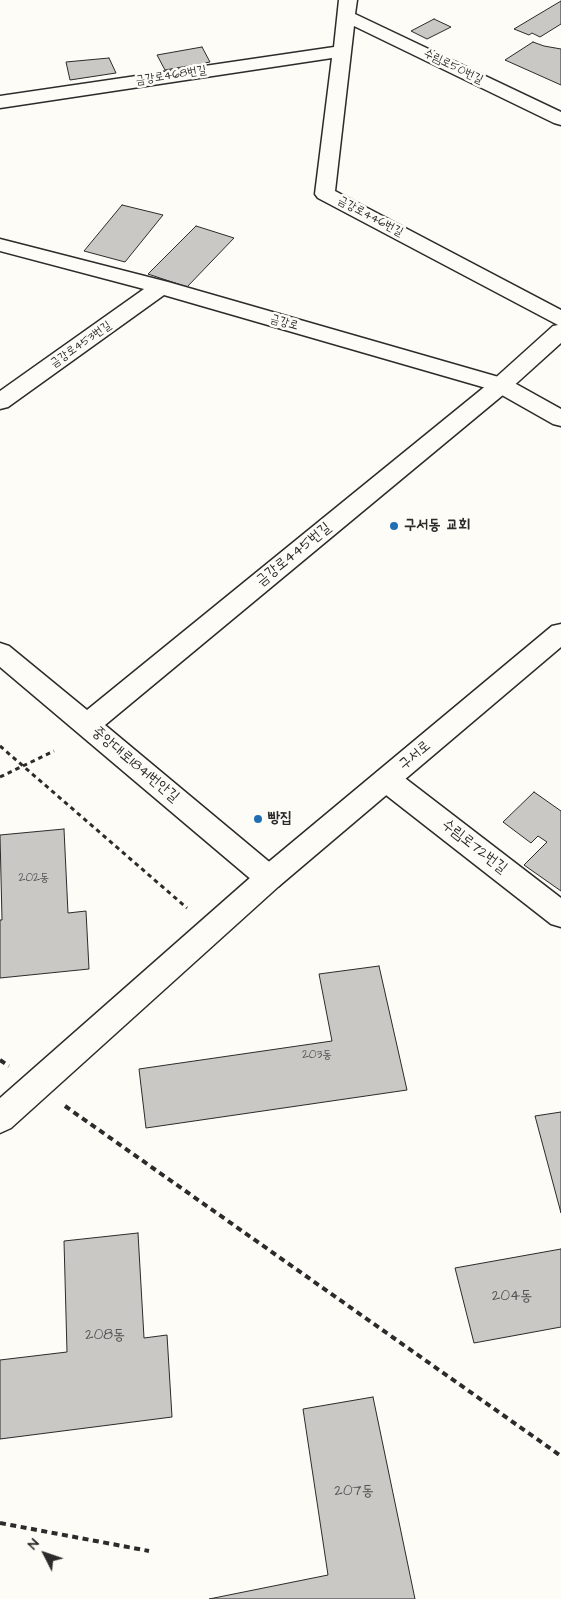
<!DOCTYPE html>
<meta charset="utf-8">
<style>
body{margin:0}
#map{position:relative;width:561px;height:1599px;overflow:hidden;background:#fdfcf7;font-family:"Architects Daughter",sans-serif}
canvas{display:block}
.north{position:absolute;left:20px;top:1529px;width:50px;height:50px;-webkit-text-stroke:4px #fdfcf7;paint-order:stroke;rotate:311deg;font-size:14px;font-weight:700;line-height:20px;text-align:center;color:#2b2b2b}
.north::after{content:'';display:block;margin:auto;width:18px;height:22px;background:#2b2b2b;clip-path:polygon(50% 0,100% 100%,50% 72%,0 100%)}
</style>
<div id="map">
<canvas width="561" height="1599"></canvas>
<div class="north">N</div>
</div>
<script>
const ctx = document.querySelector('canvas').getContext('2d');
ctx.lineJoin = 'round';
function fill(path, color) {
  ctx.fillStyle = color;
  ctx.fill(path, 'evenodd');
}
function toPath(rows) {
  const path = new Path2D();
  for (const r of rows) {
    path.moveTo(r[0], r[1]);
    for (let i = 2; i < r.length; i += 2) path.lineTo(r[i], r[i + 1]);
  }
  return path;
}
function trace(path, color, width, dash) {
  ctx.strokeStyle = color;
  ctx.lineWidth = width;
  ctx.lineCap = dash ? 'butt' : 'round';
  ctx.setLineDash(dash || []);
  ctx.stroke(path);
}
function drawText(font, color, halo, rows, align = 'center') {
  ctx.font = font + ' "Architects Daughter","Poor Story",sans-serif';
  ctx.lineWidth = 5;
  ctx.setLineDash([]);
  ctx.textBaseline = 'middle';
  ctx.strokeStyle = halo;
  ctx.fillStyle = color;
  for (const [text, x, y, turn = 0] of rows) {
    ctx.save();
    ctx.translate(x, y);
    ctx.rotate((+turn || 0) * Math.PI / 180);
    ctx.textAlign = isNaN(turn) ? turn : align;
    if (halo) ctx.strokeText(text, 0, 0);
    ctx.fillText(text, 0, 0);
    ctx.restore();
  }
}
const building = toPath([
 [561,1,561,24,540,37,532,33,529,35,514,29,561,1],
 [434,19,451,27,427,39,411,31,434,19],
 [533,42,544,46,561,49,561,85,505,60,533,42],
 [202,47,210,62,165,70,157,55,202,47],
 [109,58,116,73,70,80,66,62,109,58],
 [122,205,163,215,125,262,84,251,122,205],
 [196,226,234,238,187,287,148,274,196,226],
 [534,792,561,811,561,891,524,865,547,842,538,836,531,843,503,822,534,792],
 [64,829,68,913,86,911,89,969,0,978,0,920,2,920,0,835,64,829],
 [379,966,407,1090,146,1128,139,1069,332,1041,319,974,379,966],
 [561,1112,561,1213,535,1116,561,1112],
 [138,1233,144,1338,167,1335,172,1417,0,1439,0,1360,67,1352,64,1241,138,1233],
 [561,1249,561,1327,474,1343,455,1268,561,1249],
 [373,1397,415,1599,209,1599,328,1575,303,1409,373,1397]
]);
fill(building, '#c9c8c4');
trace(building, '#2b2b2b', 1);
const street = toPath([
 [339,0,357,0,355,14,561,112,561,125,554,123,354,26,335,191,561,310,561,343,509,390,105,725,279,870,283,878,279,886,269,890,259,886,0,667,0,643,9,646,87,710,493,380,553,326,558,325,318,198,315,194,332,58,0,108,0,96,334,47,339,0],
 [387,769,397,772,561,898,561,927,551,924,377,788,373,780,377,772,387,769]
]);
const secondary = toPath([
 [0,239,168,282,509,380,561,409,561,426,553,424,493,390,164,295,8,407,0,409,0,391,144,289,0,251,0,239],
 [561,624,561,647,279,886,11,1128,0,1133,0,1098,259,870,552,626,561,624]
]);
trace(street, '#2b2b2b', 3);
trace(secondary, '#2b2b2b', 3);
trace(toPath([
 [0,746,187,908],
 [0,777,54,751]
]), '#2b2b2b', 3, [4.5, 4]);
trace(toPath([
 [0,1060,9,1066],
 [65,1106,561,1456],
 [0,1523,149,1551]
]), '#2b2b2b', 4, [6, 4.5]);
fill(street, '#fdfcf7');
fill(secondary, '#fdfcf7');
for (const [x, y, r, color] of [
 [394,526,5,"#1f6fb2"],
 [258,819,5,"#1f6fb2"]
]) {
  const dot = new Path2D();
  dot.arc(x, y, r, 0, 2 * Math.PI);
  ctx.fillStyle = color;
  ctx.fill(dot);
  trace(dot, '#fdfcf7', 2);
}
drawText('12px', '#2b2b2b', '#fdfcf7', [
 ["수림로50번길",453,67,26],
 ["금강로468번길",171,76,-9],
 ["금강로446번길",370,217,28],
 ["금강로",284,323,16],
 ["금강로453번길",81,345,-35]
]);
drawText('12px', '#525251', null, [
 ["202동",34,878],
 ["203동",317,1055]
]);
drawText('bold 15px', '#2b2b2b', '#fdfcf7', [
 ["구서동 교회",404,526],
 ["빵집",268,819]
], 'left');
drawText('15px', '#2b2b2b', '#fdfcf7', [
 ["금강로445번길",294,555,-39],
 ["구서로",415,756,-40],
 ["중앙대로1841번안길",135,765,40],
 ["수림로72번길",474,847,38]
]);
drawText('15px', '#525251', null, [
 ["204동",512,1297],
 ["208동",105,1336],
 ["207동",354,1492]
]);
</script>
